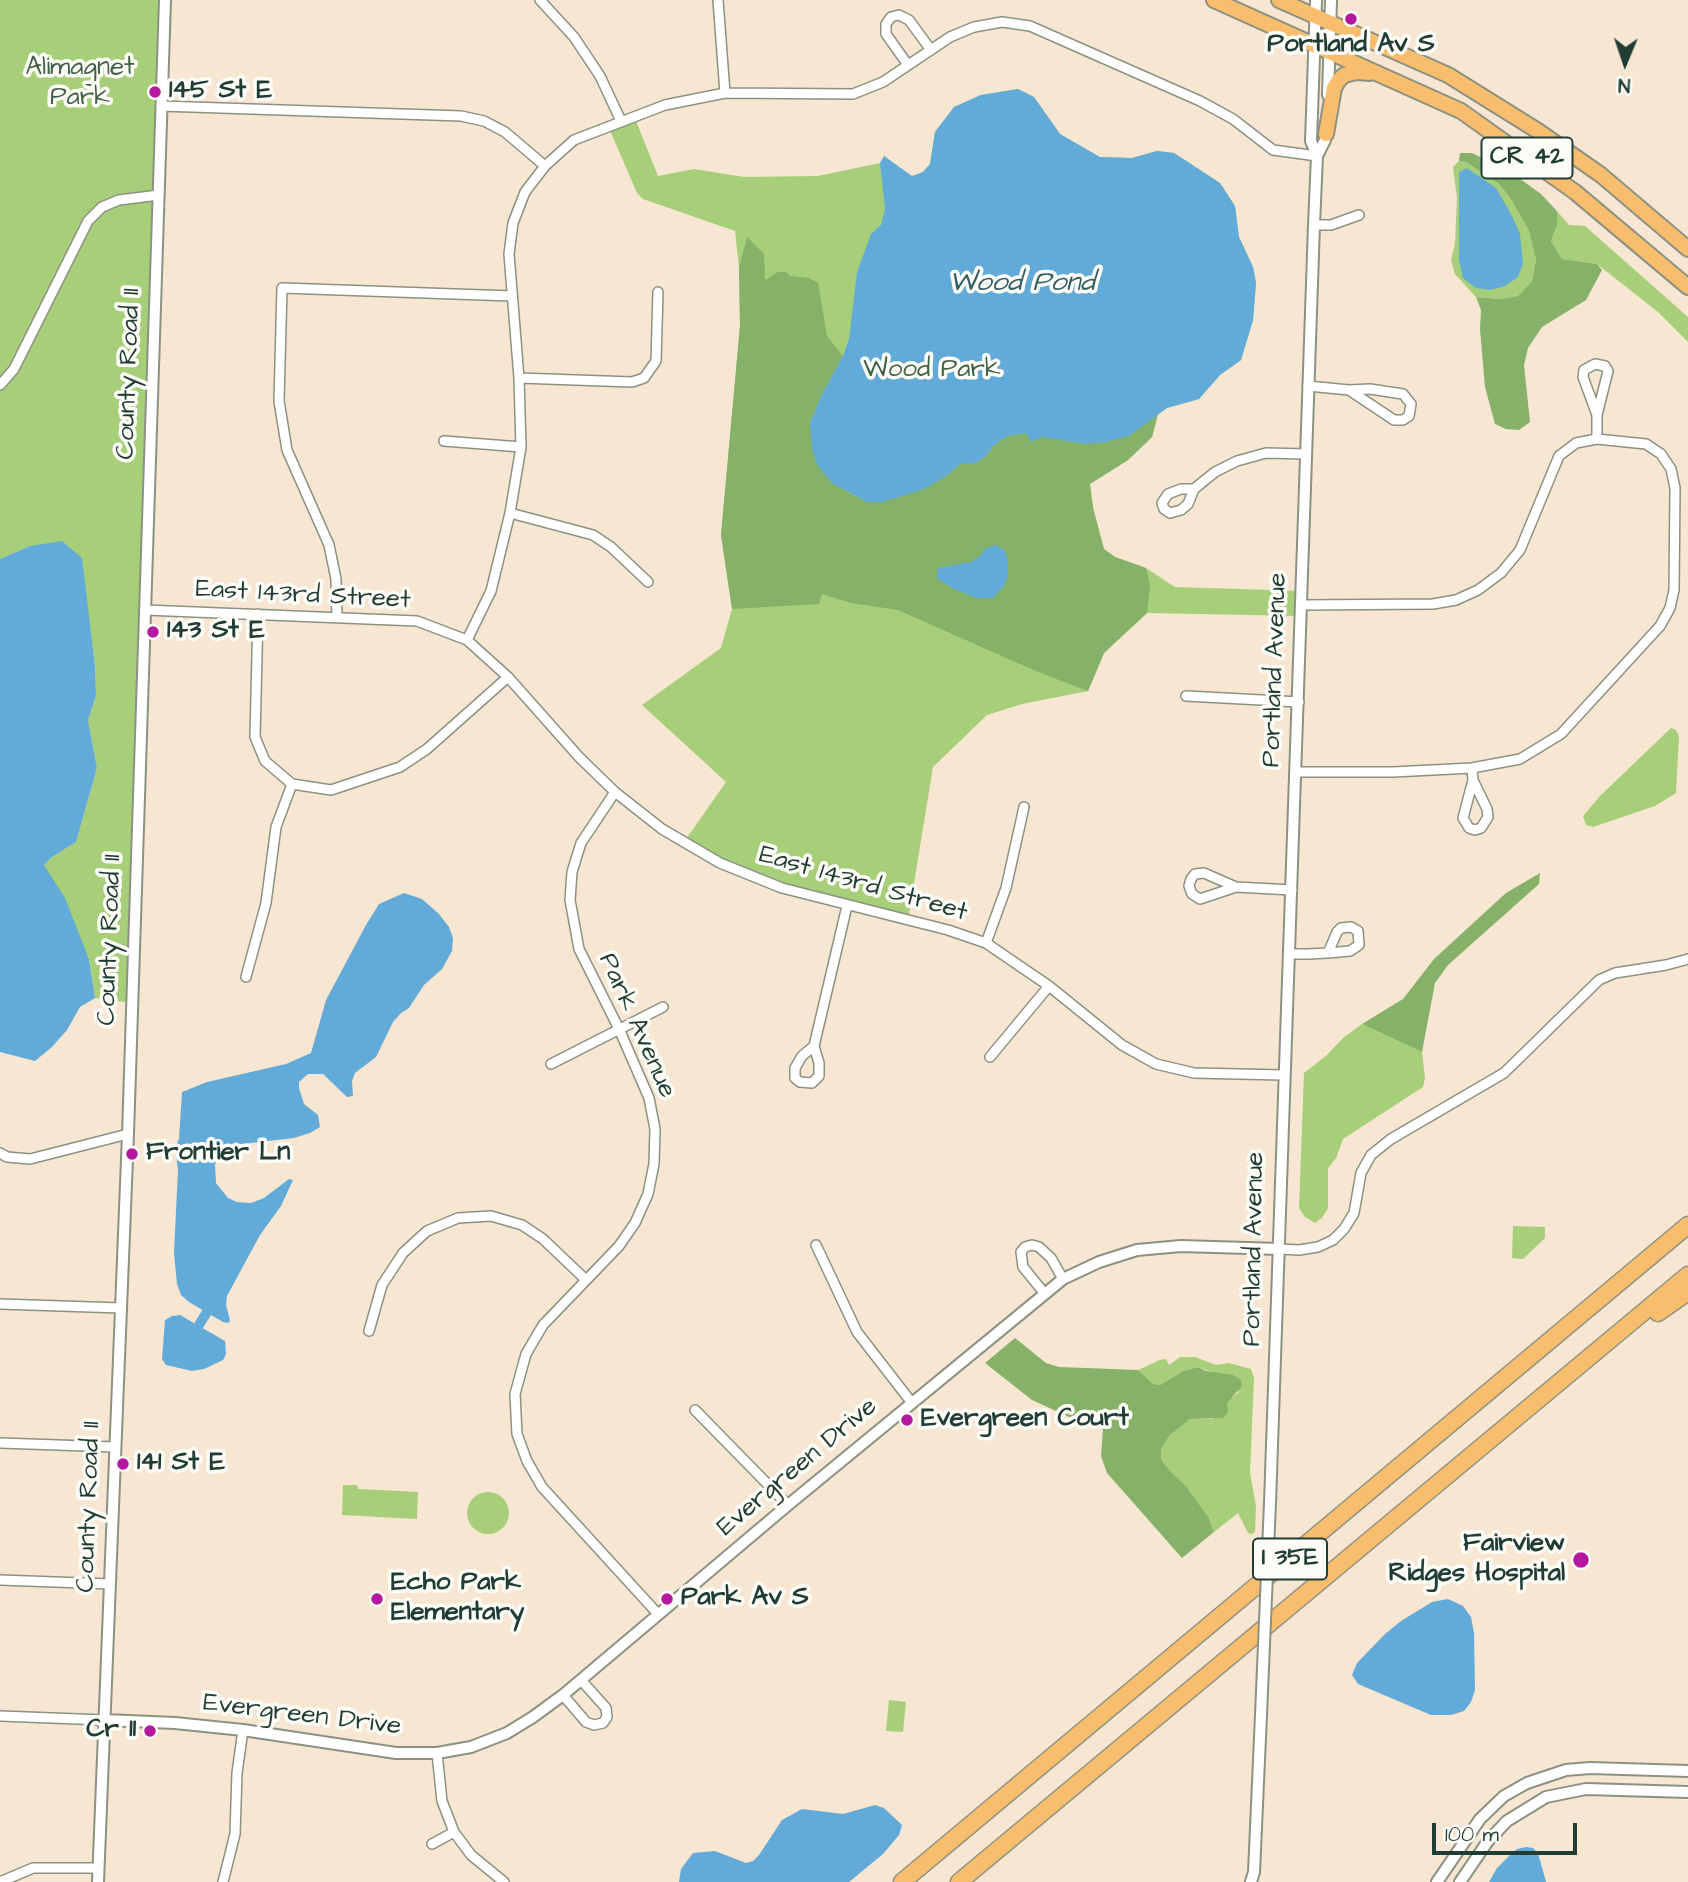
<!DOCTYPE html>
<style>
body{margin:0}
#map{position:relative;width:1688px;height:1882px;overflow:hidden;background:#f7e6d1;font-family:"Architects Daughter",sans-serif}
canvas{display:block}
.north{position:absolute;left:1590px;top:28px;width:70px;height:70px;-webkit-text-stroke:5px #fdfcf7;paint-order:stroke;rotate:182deg;font-size:19px;font-weight:700;line-height:28px;text-align:center;color:#1f3d34}
.north::after{content:'';display:block;margin:auto;width:24px;height:32px;background:#1f3d34;clip-path:polygon(50% 0,100% 100%,50% 72%,0 100%)}
.scale{position:absolute;left:1432px;top:1823px;width:145px;height:32px;box-sizing:border-box;border:4px solid #1f3d34;border-top:0;padding-left:9px;font-size:21px;line-height:24px;white-space:nowrap;color:#1f3d34;-webkit-text-stroke:5px #fdfcf7;paint-order:stroke}
</style>
<div id="map">
<canvas width="1688" height="1882"></canvas>
<div class="north">N</div>
<div class="scale">100 m</div>
</div>
<script>
const ctx = document.querySelector('canvas').getContext('2d');
ctx.lineJoin = 'round';
function fill(path, color) {
  ctx.fillStyle = color;
  ctx.fill(path, 'evenodd');
}
function toPath(rows) {
  const path = new Path2D();
  for (const r of rows) {
    if (r.length === 3) {
      path.moveTo(r[0] + r[2], r[1]);
      path.arc(r[0], r[1], r[2], 0, 2 * Math.PI);
      continue;
    }
    path.moveTo(r[0], r[1]);
    for (let i = 2; i < r.length; i += 2) path.lineTo(r[i], r[i + 1]);
  }
  return path;
}
function trace(path, color, width, dash) {
  ctx.strokeStyle = color;
  ctx.lineWidth = width;
  ctx.lineCap = dash ? 'butt' : 'round';
  ctx.setLineDash(dash || []);
  ctx.stroke(path);
}
function drawText(font, color, halo, rows, align = 'center') {
  ctx.font = font + ' "Architects Daughter",sans-serif';
  ctx.lineWidth = 7;
  ctx.setLineDash([]);
  ctx.textBaseline = 'middle';
  ctx.strokeStyle = halo;
  ctx.fillStyle = color;
  for (const [text, x, y, turn = 0] of rows) {
    ctx.save();
    ctx.translate(x, y);
    ctx.rotate((+turn || 0) * Math.PI / 180);
    ctx.textAlign = isNaN(turn) ? turn : align;
    if (halo) ctx.strokeText(text, 0, 0);
    ctx.fillText(text, 0, 0);
    ctx.restore();
  }
}
fill(toPath([
 [0,0,165,0,132,1003,95,998,89,959,44,865,52,857,76,842,97,768,88,720,96,696,95,666,84,585,30,546,0,559],
 [1018,89,1034,97,1060,134,1099,157,1132,158,1157,151,1174,153,1220,183,1235,206,1239,237,1253,267,1256,283,1253,320,1241,360,1220,375,1199,399,1167,408,1158,414,1152,437,1128,460,1090,484,1093,508,1104,549,1115,557,1146,568,1175,587,1302,591,1301,616,1147,613,1104,653,1088,691,1022,704,987,715,933,767,908,920,782,888,684,842,726,782,642,705,721,648,732,609,721,535,740,326,739,268,735,231,643,199,637,193,608,126,634,116,658,176,694,169,744,177,818,176,880,163,884,156,912,177,923,172,930,164,935,132,954,107,981,95],
 [1459,161,1466,162,1499,184,1523,216,1530,230,1536,259,1532,281,1518,296,1500,299,1476,297,1455,274,1451,260,1455,244,1457,198,1453,167],
 [1557,211,1569,225,1585,226,1688,317,1688,342,1658,312,1597,264,1562,259,1551,241,1557,225],
 [1671,728,1676,730,1679,736,1676,793,1655,806,1593,827,1586,825,1583,816,1601,795],
 [1362,1024,1422,1052,1425,1078,1423,1087,1343,1139,1336,1158,1328,1168,1328,1208,1322,1218,1315,1223,1305,1217,1299,1208,1304,1073,1327,1055,1343,1038],
 [1513,1226,1545,1227,1545,1238,1523,1259,1512,1258],
 [1180,1357,1195,1357,1216,1365,1229,1363,1251,1369,1254,1378,1250,1473,1256,1506,1255,1532,1252,1534,1248,1533,1238,1513,1214,1532,1209,1518,1186,1486,1171,1472,1161,1459,1161,1449,1170,1435,1181,1425,1190,1419,1213,1419,1230,1399,1239,1392,1218,1374,1198,1367,1183,1371,1160,1385,1153,1384,1138,1370,1160,1360,1166,1359,1169,1365],
 [343,1485,357,1485,358,1489,418,1492,417,1519,342,1515],
 [488,1513,21],
 [889,1700,906,1702,903,1732,886,1731]
]), '#a7ce79');
fill(toPath([
 [1460,153,1472,153,1512,173,1541,194,1557,211,1557,225,1551,241,1562,259,1597,264,1602,270,1586,300,1542,327,1528,348,1524,365,1530,422,1519,430,1506,429,1495,424,1485,387,1480,329,1481,310,1476,297,1500,299,1518,296,1532,281,1536,259,1529,230,1512,201,1499,184,1466,162,1459,161],
 [747,237,764,254,765,280,778,272,786,272,790,276,809,278,818,283,827,336,843,356,821,396,810,423,849,493,867,501,883,502,946,476,960,464,976,463,986,456,993,446,1007,436,1026,433,1085,444,1129,436,1158,414,1152,437,1128,460,1090,484,1093,508,1104,549,1115,557,1146,568,1150,585,1147,613,1104,653,1088,691,1038,672,898,610,851,603,822,594,819,604,732,609,721,535,740,326,739,268],
 [1540,873,1539,884,1448,965,1435,983,1422,1052,1362,1024,1403,999,1434,959,1506,893],
 [1015,1338,1046,1363,1059,1367,1138,1370,1153,1384,1160,1385,1183,1371,1198,1367,1206,1371,1233,1375,1241,1380,1242,1386,1227,1403,1228,1412,1223,1418,1190,1419,1170,1435,1161,1449,1161,1459,1171,1472,1186,1486,1209,1518,1214,1532,1182,1558,1107,1473,1101,1456,1103,1430,1099,1425,1078,1421,1032,1400,985,1363]
]), '#85b169');
fill(toPath([
 [1018,89,1034,97,1060,134,1100,157,1132,158,1157,151,1174,153,1220,183,1235,206,1239,237,1253,267,1256,283,1253,320,1241,360,1220,375,1199,399,1167,408,1129,436,1106,442,1085,444,1042,437,1031,442,1026,433,1007,436,993,446,986,456,976,463,960,464,946,476,924,489,883,502,867,502,832,483,818,466,812,449,810,423,821,396,843,356,849,339,857,272,871,234,881,225,885,209,880,163,884,156,912,176,923,172,930,164,935,132,954,107,981,95],
 [1467,168,1496,188,1511,214,1520,234,1523,264,1518,277,1505,286,1490,290,1476,288,1463,278,1459,260,1459,172],
 [62,541,82,558,95,666,96,696,88,720,97,768,76,842,52,857,44,865,65,898,89,959,95,998,80,1007,67,1030,52,1047,35,1061,0,1052,0,559,30,546],
 [996,545,1005,551,1008,562,1008,575,1004,586,993,598,976,598,952,588,937,578,938,568,971,562,979,557,986,548],
 [404,893,422,899,439,914,449,927,453,938,452,951,442,969,424,985,409,1008,401,1013,393,1022,376,1057,355,1073,352,1081,353,1096,347,1097,323,1074,308,1074,299,1082,299,1088,304,1104,318,1115,320,1127,310,1133,294,1138,234,1145,224,1149,217,1157,215,1165,216,1183,228,1198,237,1202,251,1203,264,1198,289,1179,293,1180,281,1206,260,1235,227,1296,226,1305,230,1320,229,1323,223,1322,189,1302,181,1295,177,1284,174,1253,178,1170,175,1147,179,1139,182,1092,207,1082,286,1064,311,1053,326,1000,366,925,379,904],
 [180,1315,225,1341,226,1354,223,1360,204,1369,192,1371,166,1365,162,1359,165,1320,172,1316],
 [1448,1599,1463,1606,1471,1617,1474,1633,1475,1690,1471,1702,1464,1711,1451,1715,1431,1715,1358,1684,1352,1675,1357,1663,1385,1634,1401,1621,1432,1602],
 [875,1805,884,1808,902,1825,899,1835,883,1854,849,1882,679,1882,681,1869,693,1853,715,1851,746,1863,753,1861,759,1855,782,1820,802,1809,843,1814],
 [1526,1847,1533,1848,1538,1853,1546,1882,1489,1882,1497,1868,1508,1857,1517,1849]
]), '#62abd9');
trace(toPath([
 [199,1325,207,1312]
]), '#62abd9', 10);
const minor = toPath([
 [540,0,574,37,600,76,621,121],
 [718,0,725,93],
 [908,65,886,34,886,24,891,17,899,15,909,20,931,50],
 [161,106,461,116,484,121,505,132,545,166],
 [1314,225,1331,225,1359,215],
 [519,378,632,382,644,378,656,361,658,292],
 [0,385,14,369,88,221,102,207,119,200,159,195],
 [1308,386,1349,390,1370,389,1403,394,1411,404,1409,416,1403,420,1394,420,1349,390],
 [1597,415,1583,377,1584,370,1595,364,1605,366,1608,371,1597,415,1597,439],
 [444,441,521,447],
 [1194,489,1188,504,1181,510,1170,513,1164,509,1162,503,1168,494,1181,489,1194,489,1215,472,1237,461,1266,453,1306,454],
 [510,513,593,535,611,547,648,582],
 [145,610,417,621,467,640,508,677,579,757,615,792,662,829,720,863,782,888,948,930,986,943,1049,986,1122,1045,1156,1064,1194,1073,1283,1075],
 [258,614,255,737,265,761,292,784],
 [337,617,336,579,329,545,287,450,279,401,282,288,512,296],
 [467,640,491,591,510,513,521,447,519,378,509,254,513,223,525,192,545,166,574,140,665,105,725,93,853,94,883,82,950,37,974,27,1002,22,1030,26,1200,101,1233,119,1273,150,1317,156],
 [1186,696,1299,702],
 [1472,768,1473,780,1487,809,1488,817,1481,828,1475,830,1469,828,1463,818,1473,780],
 [1296,772,1393,772,1472,768,1520,759,1561,734,1660,626,1670,608,1674,590,1675,488,1671,469,1661,454,1646,444,1597,439,1576,443,1559,456,1520,550,1501,573,1478,590,1456,600,1433,604,1301,605],
 [292,784,331,790,400,767,427,749,508,677],
 [615,792,581,843,572,872,570,900,579,949,619,1029,649,1098,655,1129,654,1164,648,1194,635,1223,619,1246,543,1325,526,1354,515,1394,517,1434,527,1461,542,1487,658,1614],
 [1236,887,1200,899,1192,894,1189,886,1191,879,1195,874,1204,873,1236,887,1292,890],
 [986,943,1006,888,1024,807],
 [1290,954,1308,954,1328,953,1350,951,1359,945,1358,931,1351,927,1341,928,1337,932,1328,953],
 [246,977,266,903,276,827,292,784],
 [814,1046,819,1063,819,1076,812,1083,800,1082,795,1078,795,1068,802,1056,814,1046,847,906],
 [990,1057,1049,986],
 [551,1064,663,1007],
 [0,1153,7,1157,30,1159,128,1134],
 [816,1245,857,1332,912,1403],
 [1280,1249,1299,1250,1318,1247,1333,1240,1344,1229,1354,1213,1361,1173,1371,1155,1391,1139,1504,1073,1599,980,1615,973,1666,965,1688,959],
 [1045,1294,1023,1267,1021,1252,1025,1247,1032,1245,1039,1247,1051,1258,1063,1279],
 [0,1304,121,1308],
 [369,1331,382,1285,403,1253,427,1231,458,1218,491,1216,522,1225,543,1239,586,1280],
 [695,1410,788,1505],
 [0,1443,115,1447],
 [0,1580,110,1584],
 [563,1695,586,1722,594,1725,603,1723,607,1717,606,1708,581,1680],
 [0,1716,104,1720],
 [437,1753,442,1801,454,1832,471,1855,504,1882],
 [432,1844,454,1832],
 [0,1882,33,1868,98,1868],
 [223,1882,235,1834,237,1773,243,1730]
]);
const tertiary = toPath([
 [1316,0,1311,141,1317,156],
 [1328,95,1331,0],
 [1270,1503,1314,225,1317,156,1325,140,1326,129],
 [104,1720,175,1723,243,1730,396,1753,437,1753,471,1747,507,1733,533,1717,563,1695,788,1505,1063,1279,1099,1262,1137,1250,1181,1246,1280,1249],
 [98,1882,128,1134,165,0],
 [1251,1882,1254,1872,1261,1715],
 [1437,1882,1480,1819,1504,1796,1527,1783,1566,1770,1590,1768,1688,1771],
 [1460,1882,1488,1841,1507,1821,1546,1797,1586,1789,1688,1792]
]);
const trunk = toPath([
 [1214,0,1461,111,1575,192,1688,287],
 [1279,0,1448,75,1538,131,1601,175,1688,249],
 [1326,134,1334,88,1338,81,1344,75,1357,72,1370,73]
]);
const motorway = toPath([
 [1658,1313,1688,1292],
 [902,1882,1688,1225],
 [959,1882,1688,1275]
]);
trace(minor, '#8b9282', 12);
trace(tertiary, '#8b9282', 14);
trace(trunk, '#8b9282', 18);
trace(motorway, '#8b9282', 19);
trace(minor, '#fff', 9);
trace(tertiary, '#fff', 10);
trace(trunk, '#f9be6d', 14);
trace(motorway, '#f9be6d', 16);
const tertiaryBridge = toPath([
 [1261,1715,1270,1503]
]);
trace(tertiaryBridge, '#8b9282', 14, []);
trace(tertiaryBridge, '#fff', 10);
for (const [x, y, r, color] of [
 [1351,19,7,"#b5179e"],
 [155,92,7,"#b5179e"],
 [153,632,7,"#b5179e"],
 [132,1154,7,"#b5179e"],
 [907,1420,7,"#b5179e"],
 [123,1464,7,"#b5179e"],
 [1581,1560,9,"#b5179e"],
 [377,1599,7,"#b5179e"],
 [667,1599,7,"#b5179e"],
 [150,1731,7,"#b5179e"]
]) {
  const dot = new Path2D();
  dot.arc(x, y, r, 0, 2 * Math.PI);
  ctx.fillStyle = color;
  ctx.fill(dot);
  trace(dot, '#fdfcf7', 2.5);
}
for (const [x, y, w] of [
 [1527,158,91],
 [1290,1559,74]
]) {
  const box = new Path2D();
  box.roundRect(x - w / 2, y - 20.5, w, 41, 5);
  ctx.fillStyle = '#fdfcf7';
  ctx.fill(box);
  trace(box, '#1f3d34', 2);
}
drawText('bold 24px', '#1f3d34', null, [
 ["CR 42",1527,158],
 ["I 35E",1290,1559]
]);
drawText('bold 26px', '#1f3d34', '#fdfcf7', [
 ["Portland Av S",1351,46,"center"],
 ["145 St E",169,92],
 ["143 St E",167,632],
 ["Frontier Ln",146,1154],
 ["Evergreen Court",921,1420],
 ["141 St E",137,1464],
 ["Fairview",1565,1545,"right"],
 ["Ridges Hospital",1565,1575,"right"],
 ["Echo Park",391,1584],
 ["Elementary",391,1614],
 ["Park Av S",681,1599],
 ["Cr 11",136,1731,"right"]
], 'left');
drawText('26px', '#416145', '#fdfcf7', [
 ["Alimagnet",80,69],
 ["Park",80,99],
 ["Wood Park",932,371]
]);
drawText('26px', '#1f3d34', '#fdfcf7', [
 ["County Road 11",130,374,-88],
 ["East 143rd Street",303,596,3],
 ["Portland Avenue",1276,670,-88],
 ["East 143rd Street",863,885,16],
 ["County Road 11",111,940,-88],
 ["Park Avenue",636,1026,66],
 ["Portland Avenue",1255,1249,-89],
 ["Evergreen Drive",798,1468,-40],
 ["County Road 11",90,1507,-88],
 ["Evergreen Drive",302,1716,7]
]);
drawText('italic 28px', '#335e66', '#fdfcf7', [
 ["Wood Pond",1022,284]
]);
</script>
